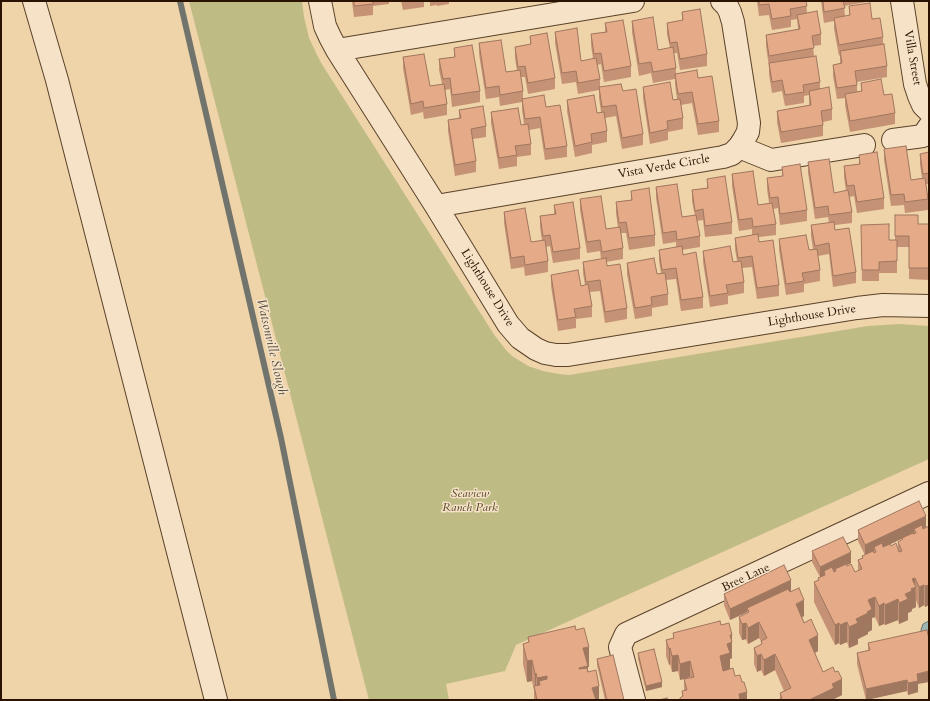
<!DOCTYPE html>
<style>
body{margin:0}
#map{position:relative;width:930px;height:701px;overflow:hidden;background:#efd3a9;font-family:Cardo,serif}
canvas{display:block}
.frame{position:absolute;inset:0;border:2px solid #291200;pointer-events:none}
</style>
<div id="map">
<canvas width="930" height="701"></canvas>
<div class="frame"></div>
</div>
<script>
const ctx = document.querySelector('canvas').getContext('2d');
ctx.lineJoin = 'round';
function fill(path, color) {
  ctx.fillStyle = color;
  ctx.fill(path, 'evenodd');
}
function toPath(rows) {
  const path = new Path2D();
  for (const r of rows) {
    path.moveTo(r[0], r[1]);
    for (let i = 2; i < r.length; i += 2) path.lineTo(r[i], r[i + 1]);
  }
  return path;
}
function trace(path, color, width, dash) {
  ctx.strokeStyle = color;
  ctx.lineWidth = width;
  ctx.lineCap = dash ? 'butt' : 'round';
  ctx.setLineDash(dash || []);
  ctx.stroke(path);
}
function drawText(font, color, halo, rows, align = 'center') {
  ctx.font = font + ' Cardo,serif';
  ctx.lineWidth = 3;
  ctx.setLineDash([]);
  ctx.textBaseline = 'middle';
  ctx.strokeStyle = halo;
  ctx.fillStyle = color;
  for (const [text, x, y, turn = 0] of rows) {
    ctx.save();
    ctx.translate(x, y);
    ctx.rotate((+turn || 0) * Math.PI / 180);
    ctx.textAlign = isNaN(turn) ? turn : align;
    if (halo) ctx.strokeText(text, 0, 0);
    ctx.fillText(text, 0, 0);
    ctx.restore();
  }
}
fill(toPath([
 [189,1,302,1,304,17,309,38,318,57,323,66,495,336,506,350,512,356,528,366,543,371,559,374,569,375,868,326,899,324,929,326,929,459,516,645,505,671,446,684,449,700,369,700]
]), '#bfbb84');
const water = toPath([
 [929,621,929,640,921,633,921,630,923,624,929,621]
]);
fill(water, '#9fb5b4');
trace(water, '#70746c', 1);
trace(toPath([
 [180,1,281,438,334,700]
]), '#70746c', 6);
const minor = toPath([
 [34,1,57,80,216,700],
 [320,1,325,26,330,37,337,50,436,206,508,324,520,338,536,349,545,353,556,355,568,355,857,308,883,305,929,306],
 [902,1,915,84,919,96,923,105,929,111],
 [337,50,633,1],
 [893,140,923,136,929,127],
 [739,147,771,160,864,145],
 [436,206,723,157,732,154,739,147,743,141,748,132,749,123,733,22,730,12,727,6,722,1],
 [634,700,620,647,626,634,929,493]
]);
trace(minor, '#5a422a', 24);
trace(minor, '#f5e2c7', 22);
fill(toPath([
 [352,1,389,1,389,4,373,6,373,15,354,17],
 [401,1,424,1,424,7,403,10],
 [430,1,449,1,449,4,437,6,437,5,430,6],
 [757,1,806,1,807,13,821,34,821,45,813,46,814,56,820,82,820,89,832,109,832,120,823,122,823,136,781,143,777,122,777,111,809,105,809,95,804,96,804,103,785,106,782,91,772,93,769,74,769,67,766,46,766,35,798,29,797,19,791,20,791,27,772,30,769,15,759,16],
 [821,1,872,1,844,6,845,16,849,15,849,6,872,19,883,37,883,44,887,66,887,77,857,82,857,91,861,91,861,83,884,95,895,113,895,124,850,132,845,105,845,98,837,99,833,76,833,65,840,64,840,55,839,56,834,29,834,21,824,23],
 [682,12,707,54,707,66,680,70,677,53,673,53,676,68,676,74,698,78,719,121,719,132,698,135,692,103,681,105,683,118,683,129,668,132,668,140,650,144,643,98,643,87,673,100,677,99,675,85,675,79,653,83,651,73,639,76,632,32,632,21,658,50,670,48,667,34,667,23,682,20],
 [605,23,631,66,631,77,604,82,601,64,597,65,600,79,600,87,623,91,643,134,643,145,622,149,616,116,605,118,607,131,607,142,592,145,592,153,575,157,567,111,567,100,597,113,601,112,599,98,599,90,578,94,576,82,562,84,555,43,555,32,581,61,593,59,591,45,591,34,605,32],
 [530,36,555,78,555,89,528,94,525,77,521,77,523,91,523,99,546,107,567,146,567,157,545,160,540,128,529,130,531,144,531,155,517,157,517,166,499,169,491,123,491,112,521,125,524,124,522,110,522,102,500,106,499,97,486,99,479,54,479,43,506,72,517,71,515,58,515,47,530,44],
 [454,48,480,91,480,102,452,107,450,89,445,90,447,104,447,115,424,119,423,112,411,115,403,68,403,57,430,86,442,84,439,70,439,59,454,57],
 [459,110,486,126,486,137,473,139,476,161,476,172,455,176,448,131,448,120,459,118],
 [884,149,911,180,922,178,920,165,920,154,929,152,929,184,926,184,928,199,928,210,905,213,904,205,891,206,884,160],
 [859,155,884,198,884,209,857,213,854,196,849,197,852,212,852,223,835,225,835,230,856,272,856,283,833,287,829,254,818,256,820,270,820,281,804,284,804,292,786,295,779,250,779,239,809,250,813,249,811,236,811,225,829,223,828,217,815,219,808,173,808,162,834,193,846,191,844,177,844,166,859,164],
 [782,167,807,210,807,221,780,225,778,208,773,209,776,224,776,235,759,237,759,242,779,285,779,296,757,299,752,267,742,268,744,282,744,293,728,296,728,304,710,307,703,262,703,251,733,262,737,261,735,249,735,238,752,235,752,229,739,231,732,186,732,174,758,205,769,203,767,189,767,178,782,176],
 [707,179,732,222,732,234,705,237,703,220,697,221,700,236,700,247,682,250,683,255,703,297,703,308,681,311,676,279,666,280,668,294,668,305,652,308,652,316,635,319,627,274,627,263,657,274,661,273,659,261,659,250,676,247,676,242,663,244,656,198,656,187,682,217,695,216,692,201,692,190,707,188],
 [631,191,655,235,655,246,629,250,626,233,621,233,623,248,623,259,606,262,607,266,627,308,627,319,605,323,600,291,590,292,592,306,592,317,576,319,576,328,558,331,551,286,551,275,581,286,585,285,583,273,583,262,601,259,600,251,587,253,580,210,580,199,606,229,618,228,616,213,616,202,631,200],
 [554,205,580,248,580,259,553,263,550,246,546,247,548,261,548,272,525,276,524,267,511,269,504,223,504,212,531,242,542,241,540,227,540,216,554,214],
 [895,215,918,224,929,224,929,280,909,279,909,247,897,247,897,273,879,273,879,281,862,281,861,225,889,240,895,240],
 [929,526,929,605,925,607,924,605,919,608,916,600,916,607,912,609,912,611,908,613,908,620,899,624,898,620,885,625,884,624,879,626,875,617,872,618,872,630,868,632,868,634,858,639,858,644,849,648,847,642,840,645,839,643,835,645,814,602,814,582,818,580,818,578,820,577,812,562,812,551,851,563,846,565,855,572,858,571,858,560,862,558,862,556,865,555,858,541,858,530,926,527,923,529],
 [902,538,902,540,898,542,898,549,891,546,883,547],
 [791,591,790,592,804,616,802,617,818,651,815,653,823,672,842,695,834,699,834,700,780,699,780,693,784,691,775,670,764,676,761,670,757,672,754,664,754,648,761,645,761,641,759,638,748,644,746,639,742,640,739,633,739,617,747,613,747,612,730,620,724,605,724,594],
 [721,625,732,641,732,658,730,659,730,669,735,676,747,700,680,700,680,698,682,697,682,691,684,691,684,679,690,678,690,677,680,680,678,671,672,672,670,664,669,665,666,656,666,640,673,638,673,633],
 [576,630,589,667,588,667,588,670,599,700,534,700,534,690,532,681,527,682,523,664,523,644,528,642,528,637],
 [868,643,918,684,918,692,908,695,907,691,866,700,857,664,857,653,868,651],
 [638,653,662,687,646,691,638,659],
 [597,659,624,700,605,700,597,665]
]), '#c59275');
fill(toPath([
 [926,516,926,527,915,532,914,529,914,533,876,551,874,547,874,552,865,556,865,545],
 [851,552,851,563,825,575,824,571,824,576,820,578,820,567],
 [915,578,916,607,912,609,912,611,908,613,908,620,899,624,899,603,905,594,912,579],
 [791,580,791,591,749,611,747,608,747,612,730,620,730,609],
 [924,585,924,605,919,608,919,587],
 [929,585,929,605,925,607,925,586],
 [875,597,875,617,872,618,872,630,868,632,868,634,858,639,858,644,849,648,849,627,856,619,868,600],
 [898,599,898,620,885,625,885,605],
 [804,600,804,616,796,620,796,604],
 [884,603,884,624,879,626,879,606],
 [759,622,759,638,748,644,748,628],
 [847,622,847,642,840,645,840,625],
 [746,623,746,639,742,640,742,624],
 [839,623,839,643,835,645,835,625],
 [730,635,732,635,732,658,730,659,730,669,720,672,720,656,727,644],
 [818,635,818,651,809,656,809,640],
 [589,647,589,667,588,667,588,686,579,668,583,648],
 [670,648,670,664,669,665,669,649],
 [761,654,761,670,757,672,757,656],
 [775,654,775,670,764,676,764,660],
 [678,655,678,671,672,672,672,656],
 [532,660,532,681,527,682,527,661],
 [690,661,690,677,680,680,680,664],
 [929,671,929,682,918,684,918,692,908,695,908,683,917,674],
 [536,673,536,694,535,691,535,674],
 [547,676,547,697,540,685,539,681,539,698,537,699,537,678],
 [842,679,842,695,834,699,834,700,809,700,832,684],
 [907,680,907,691,866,700,866,689],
 [662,682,662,687,646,691,646,686],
 [599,686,599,700,592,700,592,688],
 [747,692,747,700,739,700,739,694]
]), '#a0775f');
const building = toPath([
 [354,1,373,1,373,4,354,6,354,1],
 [759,1,806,1,807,6,790,9,791,16,772,19,769,4,759,5,759,1],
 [823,1,843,1,845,8,824,12,823,1],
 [870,3,872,19,880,18,883,37,839,45,834,18,850,15,849,6,870,3],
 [700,9,707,54,680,59,677,42,670,43,667,23,683,20,682,12,700,9],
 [817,11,821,34,812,36,814,48,769,56,766,35,800,29,797,15,817,11],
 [653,17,658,50,673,47,676,68,653,72,651,62,639,64,632,21,653,17],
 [623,20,631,66,604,71,601,53,594,54,591,34,607,32,605,23,623,20],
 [577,28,581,61,596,58,600,79,578,83,576,71,562,73,555,32,577,28],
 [547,33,555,78,528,83,525,66,518,67,515,47,531,44,530,36,547,33],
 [501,40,506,72,520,70,523,91,500,95,499,86,486,88,479,43,501,40],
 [884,44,887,66,855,71,857,85,837,88,833,65,842,63,840,51,884,44],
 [472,45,480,91,452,95,450,78,443,79,439,59,455,57,454,48,472,45],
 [424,54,430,86,444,84,447,104,424,108,423,101,411,104,403,57,424,54],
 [816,56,820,82,803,85,804,92,785,95,782,80,772,82,769,63,816,56],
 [697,70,698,78,712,76,719,121,698,124,692,92,678,94,675,74,697,70],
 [881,79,884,95,892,94,895,113,850,121,845,94,862,91,861,83,881,79],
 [670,82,673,100,680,99,683,118,667,121,668,129,650,133,643,87,670,82],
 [621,84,623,91,636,89,643,134,622,138,616,105,602,107,599,87,621,84],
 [829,87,832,109,821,111,823,125,781,132,777,111,811,105,809,91,829,87],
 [544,95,546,107,560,105,567,146,545,149,540,117,525,119,522,99,544,95],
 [594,95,597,113,604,112,607,131,591,134,592,142,575,146,567,100,594,95],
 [483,106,486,126,471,129,476,161,455,165,448,120,461,118,459,110,483,106],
 [518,108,521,125,528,124,531,144,515,146,517,155,499,158,491,112,518,108],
 [906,146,911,180,925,178,928,199,905,202,904,194,891,195,884,149,906,146],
 [877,152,884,198,857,202,854,185,847,186,844,166,860,164,859,155,877,152],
 [929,152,929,173,923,174,920,154,929,152],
 [829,159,834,193,848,190,852,212,829,215,828,206,815,208,808,162,829,159],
 [800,164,807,210,780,214,778,197,770,198,767,178,783,176,782,167,800,164],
 [753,171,758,205,772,203,776,224,753,227,752,218,739,220,732,174,753,171],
 [725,176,732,222,705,226,703,209,695,211,692,190,708,188,707,179,725,176],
 [677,184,682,217,696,215,700,236,677,240,676,231,663,233,656,187,677,184],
 [649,188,655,235,629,238,626,222,619,223,616,202,632,200,631,191,649,188],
 [601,196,606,229,620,227,623,248,602,252,600,240,587,242,580,199,601,196],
 [573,202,580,248,553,252,550,235,543,236,540,216,556,214,554,205,573,202],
 [525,208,531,242,545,240,548,261,525,265,524,256,511,258,504,212,525,208],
 [895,215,918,215,918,224,929,224,929,268,909,268,909,236,895,236,895,215],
 [834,222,835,230,849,228,856,272,833,276,829,243,815,246,811,225,834,222],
 [889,224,889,240,897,240,897,261,879,262,879,270,862,270,861,225,889,224],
 [758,234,759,242,773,240,779,285,757,288,752,256,738,258,735,238,758,234],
 [806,235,809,250,817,249,820,270,802,273,804,281,786,284,779,239,806,235],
 [682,246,683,255,696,252,703,297,681,300,676,268,662,270,659,250,682,246],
 [730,246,733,262,741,261,744,282,726,285,728,293,710,296,703,251,730,246],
 [606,258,607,266,620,264,627,308,605,312,600,280,586,282,583,262,606,258],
 [654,258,657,274,665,273,668,294,651,297,652,305,635,308,627,263,654,258],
 [578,270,581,286,588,284,592,306,574,309,576,317,558,320,551,275,578,270],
 [919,501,926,516,865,545,858,530,919,501],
 [922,525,923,529,929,526,929,585,925,586,924,585,919,587,915,578,912,579,916,587,911,589,912,591,905,594,908,599,899,603,898,599,885,605,884,603,879,606,875,597,868,600,872,609,867,612,868,613,856,619,858,623,849,627,847,622,840,625,839,623,835,625,814,582,819,580,818,578,825,575,824,571,832,567,834,572,836,571,835,569,846,564,847,566,851,564,855,572,862,569,858,560,863,558,862,556,873,551,874,553,876,552,874,547,882,543,883,547,890,544,891,546,896,543,899,552,902,551,898,542,903,539,902,538,913,533,913,534,916,533,914,529,922,525],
 [843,537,851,552,820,567,812,551,843,537],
 [784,565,791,580,730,609,724,594,784,565],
 [799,588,804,600,796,604,804,623,811,619,818,635,809,640,823,672,833,667,835,672,838,671,842,679,832,684,834,688,809,700,778,700,782,698,780,693,791,688,775,654,764,660,761,654,757,656,754,648,762,644,761,641,767,638,759,622,748,628,746,623,742,624,739,617,749,612,747,608,788,589,790,592,799,588],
 [720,621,721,625,729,623,732,635,730,635,732,642,727,644,730,653,720,656,723,671,733,668,735,676,740,675,742,682,744,682,747,692,739,694,740,700,680,700,680,698,683,696,682,691,687,690,684,679,694,677,690,661,680,664,678,655,672,656,670,648,669,649,666,640,674,638,673,633,720,621],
 [575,626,576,630,584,628,589,647,583,648,588,666,579,668,579,669,587,668,588,672,596,670,599,686,592,688,596,700,537,700,534,686,540,685,539,681,547,679,547,676,537,678,536,673,535,674,532,660,527,661,523,644,529,642,528,637,575,626],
 [927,630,929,639,929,671,917,674,918,681,908,683,907,680,866,689,857,653,870,650,868,643,927,630],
 [654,649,662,682,646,686,638,653,654,649],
 [613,655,624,700,607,700,597,659,613,655],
 [667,698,667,700,659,700,667,698]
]);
fill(building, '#e5aa88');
trace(building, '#a0775f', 1);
drawText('12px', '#291200', '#f5e2c7', [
 ["Villa Street",912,58,80],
 ["Vista Verde Circle",664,167,-10],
 ["Lighthouse Drive",487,288,58],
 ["Lighthouse Drive",812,316,-9],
 ["Bree Lane",746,578,-25]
]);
drawText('italic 12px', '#564528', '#f5e2c7', [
 ["Seaview",470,494],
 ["Ranch Park",470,508]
]);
drawText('italic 13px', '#524b3f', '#f5e2c7', [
 ["Watsonville Slough",271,347,77]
]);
</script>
